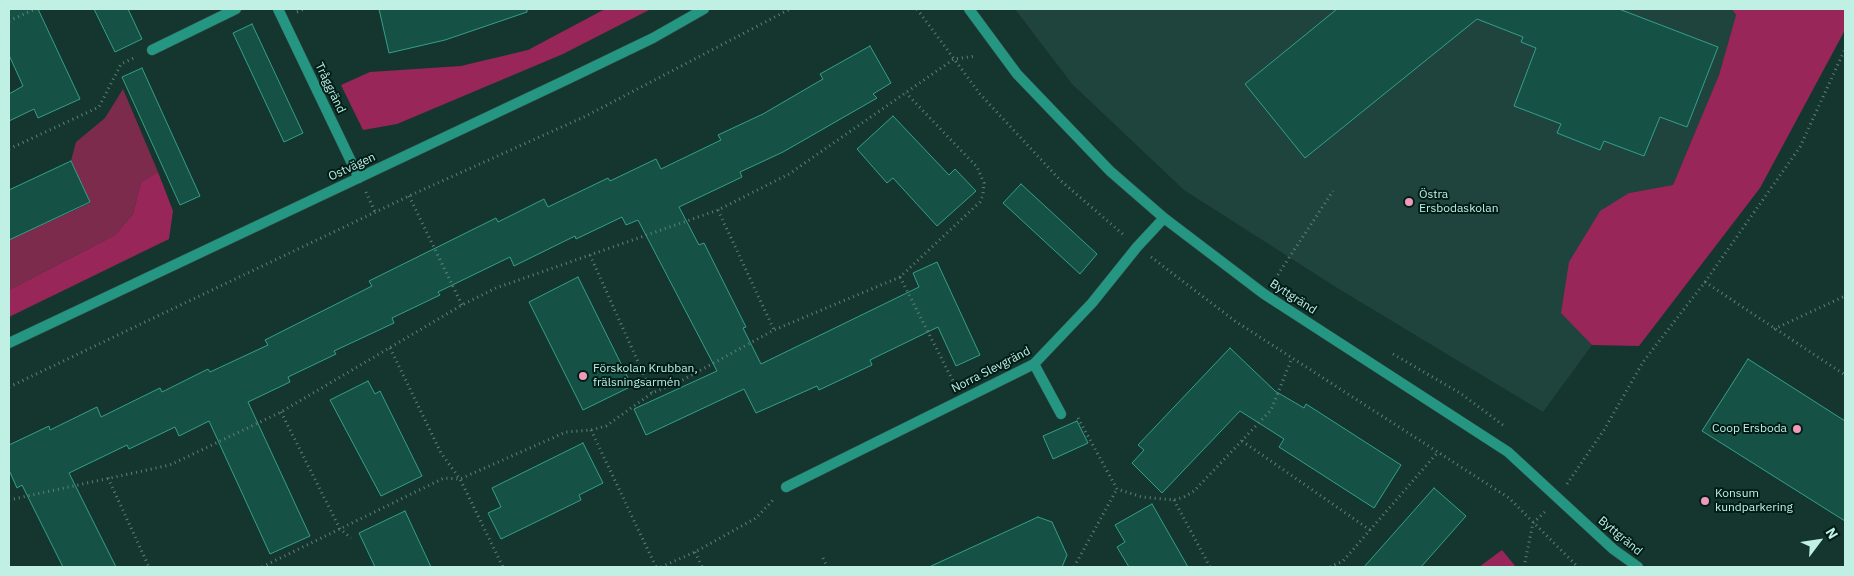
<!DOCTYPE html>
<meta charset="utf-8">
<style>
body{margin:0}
#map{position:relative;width:1854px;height:576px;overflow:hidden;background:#15362f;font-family:"IBM Plex Sans",sans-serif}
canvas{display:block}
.frame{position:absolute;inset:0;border:10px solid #c0efe3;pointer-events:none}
.north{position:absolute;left:1794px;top:516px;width:50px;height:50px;-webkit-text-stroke:4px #001d17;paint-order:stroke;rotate:59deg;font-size:14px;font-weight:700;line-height:20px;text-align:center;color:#c0efe3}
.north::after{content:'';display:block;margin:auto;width:18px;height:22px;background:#c0efe3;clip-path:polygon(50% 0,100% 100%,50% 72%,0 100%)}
</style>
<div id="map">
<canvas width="1854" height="576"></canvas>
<div class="frame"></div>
<div class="north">N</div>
</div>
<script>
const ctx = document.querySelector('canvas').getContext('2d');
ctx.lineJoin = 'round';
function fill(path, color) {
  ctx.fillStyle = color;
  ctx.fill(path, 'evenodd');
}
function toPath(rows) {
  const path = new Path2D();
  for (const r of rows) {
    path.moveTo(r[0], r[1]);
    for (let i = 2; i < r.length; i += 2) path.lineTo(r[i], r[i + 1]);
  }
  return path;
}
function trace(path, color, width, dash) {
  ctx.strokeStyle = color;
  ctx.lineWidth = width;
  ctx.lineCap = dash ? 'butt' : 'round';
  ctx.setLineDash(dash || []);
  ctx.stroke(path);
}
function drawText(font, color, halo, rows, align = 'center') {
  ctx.font = font + ' "IBM Plex Sans",sans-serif';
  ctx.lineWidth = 4;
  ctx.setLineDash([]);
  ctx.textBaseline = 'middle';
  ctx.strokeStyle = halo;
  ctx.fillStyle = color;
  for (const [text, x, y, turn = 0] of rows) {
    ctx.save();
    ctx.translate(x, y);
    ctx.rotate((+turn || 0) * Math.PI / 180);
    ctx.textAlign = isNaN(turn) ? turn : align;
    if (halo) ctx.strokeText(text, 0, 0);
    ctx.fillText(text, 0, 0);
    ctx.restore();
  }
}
fill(toPath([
 [1015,9,1732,9,1736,15,1719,75,1673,185,1629,193,1562,313,1592,345,1543,412,1339,289,1184,190,1072,84]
]), '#1f443d');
fill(toPath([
 [123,89,158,172,141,182,133,214,115,235,9,290,9,240,90,203,71,161,76,142,105,118]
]), '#7d2b4d');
fill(toPath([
 [605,9,651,9,563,54,397,124,363,130,341,85,370,72,461,66,528,50],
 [1732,9,1845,9,1845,30,1760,188,1639,346,1592,345,1561,313,1569,262,1600,211,1629,193,1673,185,1719,75,1736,15],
 [158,172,173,211,169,239,9,317,9,290,115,235,133,214,141,182],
 [1502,550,1516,567,1479,567]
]), '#982659');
const building = toPath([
 [9,9,38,9,80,99,38,118,34,109,9,121,9,94,23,86,9,55,9,9],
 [94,9,128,9,142,39,115,52,94,9],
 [379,9,527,9,527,12,445,40,389,53,379,9],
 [1337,9,1619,9,1718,47,1687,127,1660,117,1644,156,1604,141,1600,150,1557,133,1561,124,1514,106,1536,48,1521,42,1523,37,1477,19,1305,158,1245,84,1337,9],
 [252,24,303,133,284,142,233,33,252,24],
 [870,46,891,83,873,94,877,98,783,152,740,172,742,177,679,207,699,245,704,243,746,327,743,328,761,364,919,287,913,273,937,262,980,355,956,366,938,327,870,360,872,365,819,390,817,386,756,413,744,389,646,435,634,409,717,371,638,220,626,225,622,217,576,239,575,236,514,266,510,257,438,292,440,295,392,318,394,323,334,351,336,354,288,377,290,382,248,402,310,536,270,554,209,421,179,436,175,427,129,449,127,445,69,473,116,567,63,567,22,485,17,488,9,470,9,445,49,426,50,430,97,407,101,417,160,388,162,392,208,369,210,372,268,345,265,340,372,286,369,281,496,218,498,222,544,199,548,207,608,178,610,181,656,159,661,169,721,140,718,135,763,114,823,79,820,74,870,46],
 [142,68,200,196,180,205,122,77,142,68],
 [893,116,949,175,955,169,976,191,937,226,893,178,887,183,857,149,893,116],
 [71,161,90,202,9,240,9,190,71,161],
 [1021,184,1097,254,1080,274,1003,203,1021,184],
 [578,277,632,386,583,410,529,302,578,277],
 [1230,348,1275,391,1304,408,1306,404,1401,465,1374,508,1279,447,1284,439,1240,411,1162,493,1132,463,1144,450,1138,445,1230,348],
 [1748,359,1845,421,1845,521,1702,431,1748,359],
 [368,381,375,394,380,391,422,476,381,496,330,400,368,381],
 [1077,421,1088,443,1053,459,1043,436,1077,421],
 [583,443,603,483,579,495,581,500,501,539,488,513,501,507,492,488,583,443],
 [1434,488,1466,516,1421,567,1364,567,1434,488],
 [1152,504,1188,567,1129,567,1117,547,1125,542,1115,525,1152,504],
 [405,511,431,567,375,567,359,533,405,511],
 [1038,517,1052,522,1067,555,1062,567,929,567,1038,517]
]);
fill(building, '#165146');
trace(building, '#33a08c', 1);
const service = toPath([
 [152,50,236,9],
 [1034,364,1061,414]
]);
const minor = toPath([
 [278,9,359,178],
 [969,9,1017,74,1110,171,1164,218,1264,294,1508,452,1613,549,1638,567],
 [9,343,568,79,653,38,704,9],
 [786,487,1034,364,1092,303,1137,247,1164,218]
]);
trace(service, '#32544c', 11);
trace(minor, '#32544c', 11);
trace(toPath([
 [917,9,980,94,1060,180,1125,236],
 [297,12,304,9],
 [9,21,35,9],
 [9,149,99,107,121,64,136,57],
 [366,192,375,212],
 [409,196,462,305],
 [718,210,774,330],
 [590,255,652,393],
 [1151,257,1235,321,1509,498,1578,567],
 [900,277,955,385],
 [1275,279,1333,191],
 [1705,282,1845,375],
 [1774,329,1845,296],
 [390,348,441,453,460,479,503,567],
 [1393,354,1460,393,1503,425],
 [9,387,409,196,586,116,790,9],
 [281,412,340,529,351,538],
 [1078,418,1117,489,1142,497,1174,500,1184,497,1194,491,1271,410,1292,358],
 [591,430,656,567],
 [1242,441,1370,530],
 [108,478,149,567],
 [1567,484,1604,430,1643,362,1705,282,1800,147,1845,49],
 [9,500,170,465,281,412,462,305,496,288,718,210,789,174,954,59,976,56],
 [1174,500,1210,567],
 [695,552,702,567],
 [823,558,827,567],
 [262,567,444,478,460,479,566,432,591,430,606,426,652,393,679,382,774,330,900,277,980,202,983,195,984,183,977,167,906,93],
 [661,567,695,552,756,518,775,498],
 [1074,567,1117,489],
 [1330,567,1343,561,1438,452],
 [1524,567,1533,523,1547,510]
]), '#5b8279', 3, [1, 4]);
trace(service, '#249682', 10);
trace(minor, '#249682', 10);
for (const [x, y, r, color] of [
 [1409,202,5,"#f09ab7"],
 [583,376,5,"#f09ab7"],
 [1797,429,5,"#f09ab7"],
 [1705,501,5,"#f09ab7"]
]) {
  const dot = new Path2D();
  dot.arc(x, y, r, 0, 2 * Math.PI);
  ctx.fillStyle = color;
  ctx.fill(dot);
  trace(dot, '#001d17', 2);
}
drawText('12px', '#c0efe3', '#001d17', [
 ["Tråggränd",330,88,64],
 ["Ostvägen",352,167,-25],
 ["Byttgränd",1293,297,33],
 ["Norra Slevgränd",991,370,-27],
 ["Byttgränd",1620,536,40]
]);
drawText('12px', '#c0efe3', '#001d17', [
 ["Östra",1419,195],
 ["Ersbodaskolan",1419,209],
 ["Förskolan Krubban,",593,369],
 ["frälsningsarmén",593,383],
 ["Coop Ersboda",1787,429,"right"],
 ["Konsum",1715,494],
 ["kundparkering",1715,508]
], 'left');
</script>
